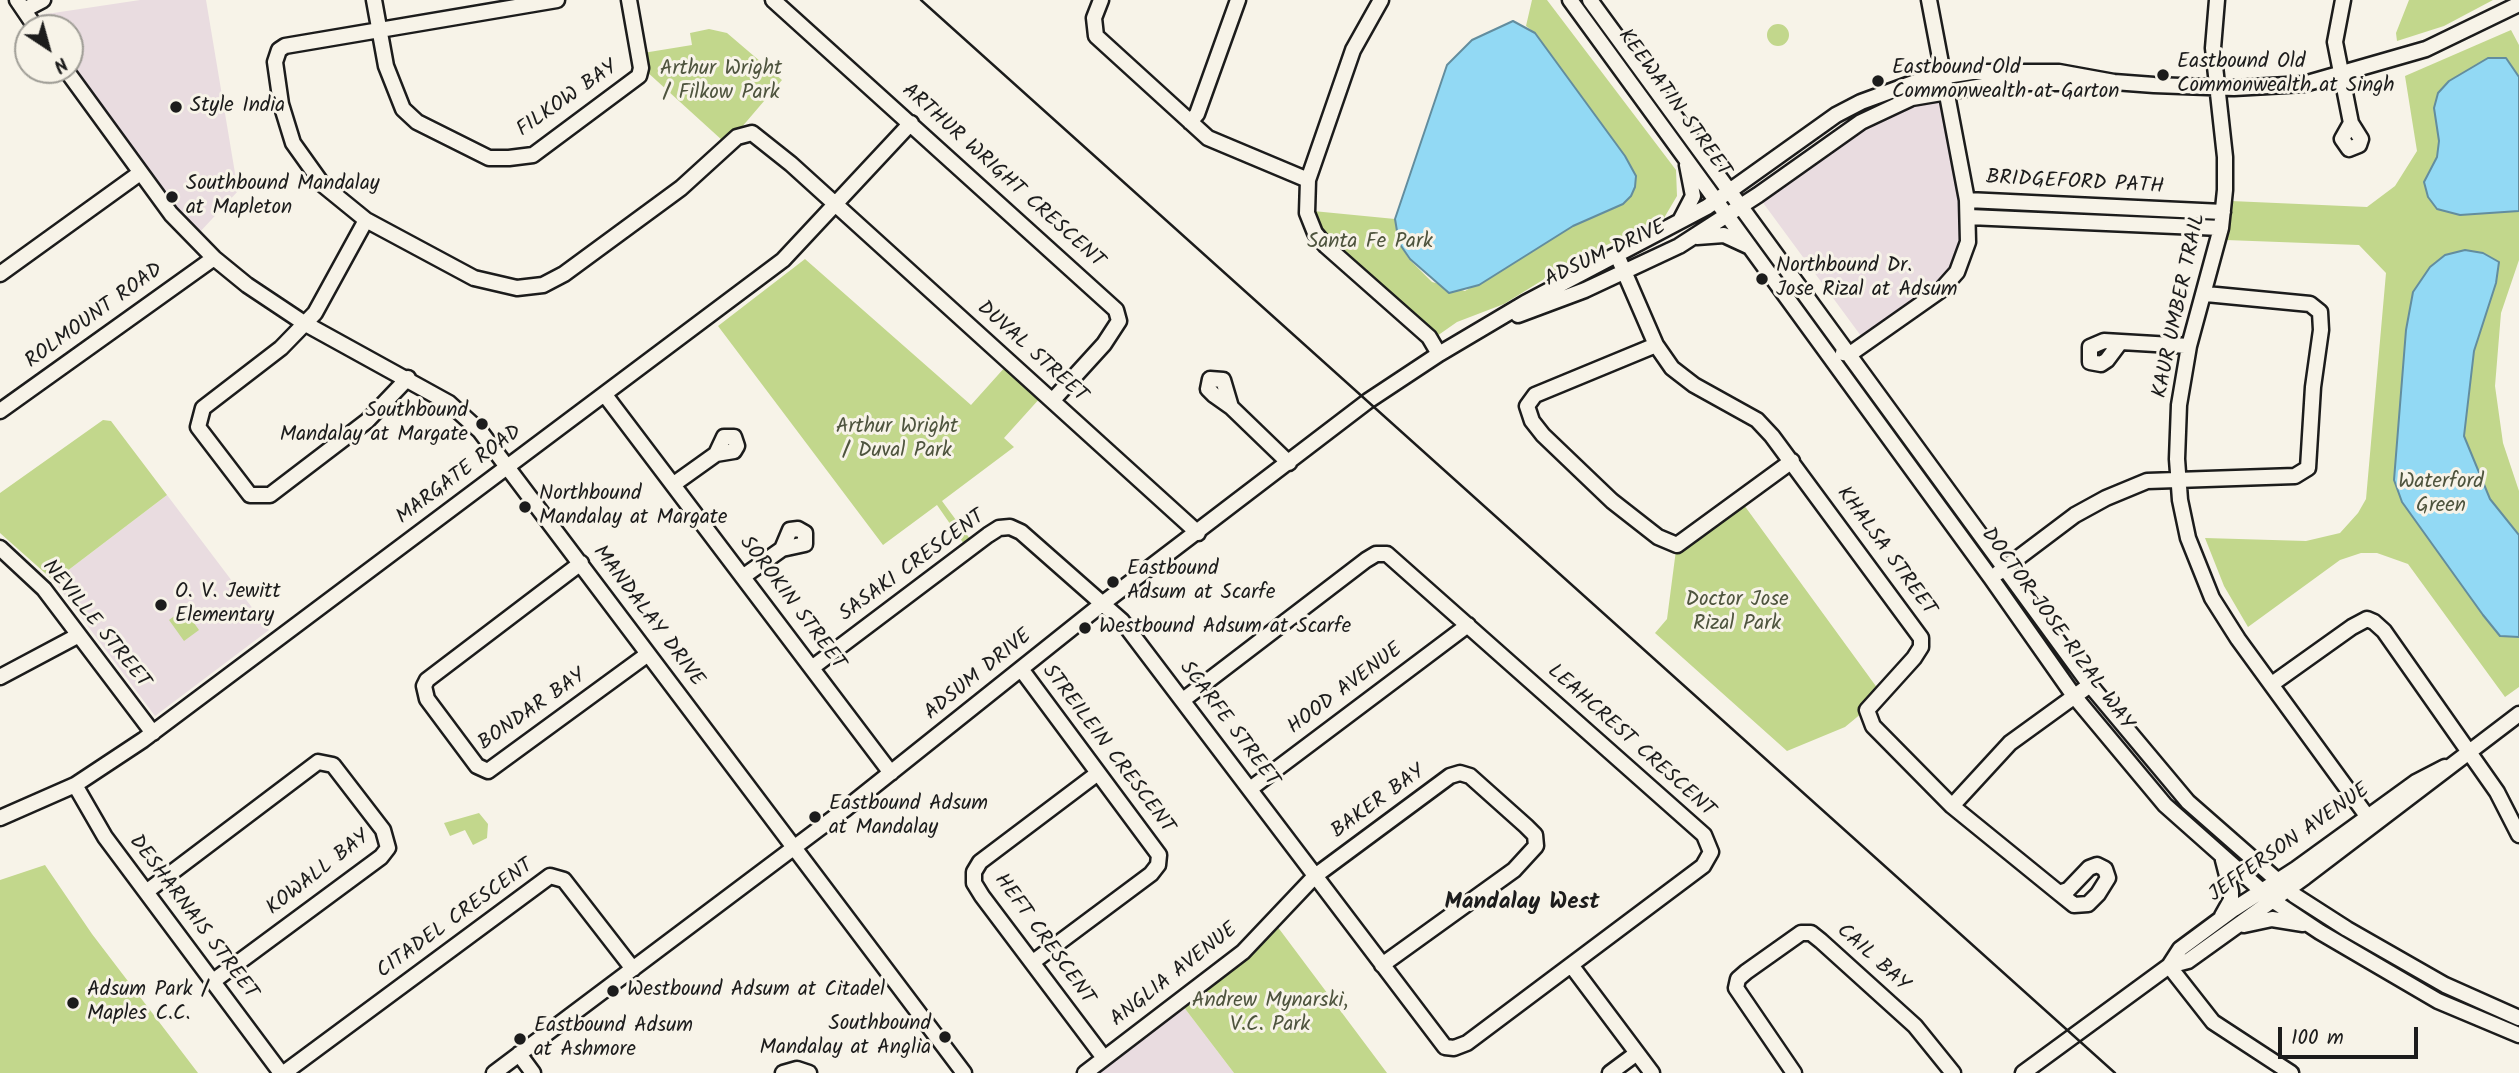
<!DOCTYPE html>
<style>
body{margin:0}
#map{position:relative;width:2519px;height:1073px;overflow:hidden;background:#f7f3e8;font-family:Kalam,sans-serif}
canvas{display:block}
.north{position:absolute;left:14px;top:14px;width:70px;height:70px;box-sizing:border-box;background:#f7f3e8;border:2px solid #9f9d96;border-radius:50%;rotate:144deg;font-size:19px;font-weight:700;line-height:28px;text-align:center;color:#1c1c1c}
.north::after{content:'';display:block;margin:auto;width:24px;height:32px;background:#1c1c1c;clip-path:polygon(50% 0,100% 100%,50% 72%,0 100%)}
.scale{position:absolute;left:2278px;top:1027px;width:140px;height:32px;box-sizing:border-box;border:4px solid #1c1c1c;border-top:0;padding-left:9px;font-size:21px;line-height:24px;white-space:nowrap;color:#1c1c1c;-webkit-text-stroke:5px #f7f3e8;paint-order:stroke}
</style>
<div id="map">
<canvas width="2519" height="1073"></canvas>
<div class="north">N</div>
<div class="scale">100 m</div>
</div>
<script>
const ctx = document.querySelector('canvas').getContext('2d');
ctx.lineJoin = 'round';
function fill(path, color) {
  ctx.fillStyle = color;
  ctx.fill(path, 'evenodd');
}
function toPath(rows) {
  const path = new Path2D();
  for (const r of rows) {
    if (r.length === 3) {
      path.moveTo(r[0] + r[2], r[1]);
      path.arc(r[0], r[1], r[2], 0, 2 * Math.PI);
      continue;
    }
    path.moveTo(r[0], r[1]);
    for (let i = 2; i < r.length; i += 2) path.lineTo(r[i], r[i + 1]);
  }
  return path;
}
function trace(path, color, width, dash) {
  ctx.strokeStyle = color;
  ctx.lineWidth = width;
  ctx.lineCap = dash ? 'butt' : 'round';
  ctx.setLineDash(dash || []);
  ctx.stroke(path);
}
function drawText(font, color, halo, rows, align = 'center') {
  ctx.font = font + ' Kalam,sans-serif';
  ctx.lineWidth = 6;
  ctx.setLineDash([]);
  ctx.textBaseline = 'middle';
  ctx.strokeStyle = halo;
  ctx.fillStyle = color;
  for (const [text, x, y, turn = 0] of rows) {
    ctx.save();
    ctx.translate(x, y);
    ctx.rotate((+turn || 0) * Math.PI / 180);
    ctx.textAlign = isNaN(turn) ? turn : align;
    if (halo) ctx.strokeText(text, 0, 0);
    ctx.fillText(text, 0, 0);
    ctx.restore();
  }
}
fill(toPath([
 [140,0,206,0,238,191,199,233,155,181,70,61,70,28,46,28,40,19,40,15],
 [1943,100,1960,201,1962,240,1953,266,1934,285,1861,336,1761,200,1875,122,1909,108],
 [167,495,269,630,155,716,54,581],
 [1183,1006,1234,1073,1094,1073]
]), '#e9dce0');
fill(toPath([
 [1532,0,1547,0,1676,170,1677,196,1664,218,1575,260,1504,304,1457,322,1437,336,1337,248,1321,231,1313,211,1395,219,1399,243,1409,259,1432,282,1465,291,1573,226,1623,204,1535,33,1526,26],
 [2409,0,2493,0,2444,26,2397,41,2396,33],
 [1778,35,11],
 [709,29,727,33,782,80,741,128,723,141,646,71,643,53,692,45,690,33],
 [2511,30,2519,45,2519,260,2501,313,2495,386,2503,443,2519,491,2519,687,2505,697,2408,564,2377,553,2361,553,2340,560,2248,627,2224,586,2205,538,2306,541,2340,533,2358,513,2366,499,2386,273,2359,245,2226,240,2231,201,2367,207,2395,186,2417,151,2405,76],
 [805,259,971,405,1006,366,1041,397,1004,438,1014,447,942,501,970,539,964,544,937,505,883,545,718,326],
 [103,420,111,421,167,495,54,581,0,533,0,493],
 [1744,505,1878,689,1862,713,1845,727,1787,751,1655,633,1667,619,1676,550],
 [184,609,199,630,184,641,169,620],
 [479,813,488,824,487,838,473,845,465,830,450,836,444,823],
 [45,865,92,934,198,1073,0,1073,0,880],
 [1277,926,1387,1073,1234,1073,1183,1006,1230,971]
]), '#c2d78c');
const water = toPath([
 [1513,21,1535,33,1625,156,1636,176,1635,187,1631,196,1623,204,1573,226,1479,285,1449,293,1410,259,1399,243,1395,219,1447,65,1472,40,1513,21],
 [2488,58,2506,58,2519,77,2519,211,2460,215,2437,209,2428,197,2424,182,2437,157,2439,141,2434,108,2438,93,2449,81,2488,58],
 [2465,250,2483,253,2499,262,2496,283,2474,351,2464,436,2490,499,2519,535,2519,637,2500,636,2483,615,2402,502,2394,480,2406,330,2413,292,2430,267,2445,255,2465,250]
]);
fill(water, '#92d9f4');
trace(water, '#638d9e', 2);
const minor = toPath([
 [17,0,36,28],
 [374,0,386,66,403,109,417,122,489,158,509,158,533,155,639,76,641,68,629,0],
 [557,0,285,46,279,50,275,62,281,104,293,143,323,185,366,220,474,278,517,288,543,285,564,274,681,188,737,137,752,133,791,164,1198,533],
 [773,0,1116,310,1119,321,1104,344,1053,400],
 [1101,0,1094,18,1096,36,1208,138,1308,180],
 [1381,0,1353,50,1308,180,1307,213,1315,233,1326,246,1429,337,1439,354],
 [1570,0,1991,578,2074,696,2165,805,2272,900,2320,932,2438,1001,2519,1035],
 [1590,0,2090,685,2188,802,2294,895,2347,929,2445,985,2519,1018],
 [2217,0,2213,48,2225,157,2225,190,2221,228,2189,346,2179,405,2177,459,2180,500,2188,538,2212,598,2238,639,2367,816],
 [2343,0,2335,42,2351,123,2361,139,2359,145,2349,149,2342,139,2351,123],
 [24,10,43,0],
 [66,70,171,214,214,258,247,285,304,323,449,403,480,431,964,1073],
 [1190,122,1197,114,1238,0],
 [1967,200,2223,212],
 [1969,217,2221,228],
 [366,220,315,313,281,348,203,408,198,427,250,495,270,495,367,421,408,378],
 [1680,221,1693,196,1687,165],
 [1697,237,1724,235,1750,247],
 [1617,255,1656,345,1672,368,1694,385,1757,420,1772,436,1921,638,1921,647,1914,658,1867,710,1873,726,1952,806,2059,893,2074,905,2088,904,2098,894,2108,878,2105,869,2097,865,2089,868,2068,890,2059,893],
 [0,274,140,173],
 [1518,315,1585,290,1679,246,1758,195,1861,122,1912,98,2001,83,2103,83],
 [2119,344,2107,360,2101,364,2090,362,2090,347,2104,341,2189,346],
 [1656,345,1535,395,1527,406,1532,421,1543,435,1612,501,1658,537,1677,545,1792,461],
 [1843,353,1850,354,1941,290,1957,272,1968,242,1967,200,1929,0],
 [605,395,891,773],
 [1231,407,1223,380,1210,379,1208,389,1214,395,1231,407,1289,463],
 [0,411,214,258],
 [674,484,716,454,724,437,734,437,737,446,734,451,716,454],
 [0,548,44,589,153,733],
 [581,563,427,680,424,686,427,699,477,766,488,771,648,654],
 [1998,573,2075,515,2106,498,2147,481,2295,476,2308,468,2313,387,2321,330,2320,312,2310,304,2206,294],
 [744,576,782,549,805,544,805,533,798,529,790,530,782,549],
 [813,667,988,535,999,528,1010,527,1021,532,1122,621,1445,1047,1454,1048,1467,1043,1703,866,1711,852,1704,835,1387,554,1376,554,1366,560,1183,700],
 [1021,669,1159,855,1158,865,1151,874,1033,962],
 [0,677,79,635],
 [2272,684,2352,627,2367,619,2374,622,2384,631,2497,792,2519,835],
 [1098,773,980,862,974,872,974,883,982,896,1104,1058],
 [75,785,105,837,281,1073],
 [1250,789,1468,625],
 [1952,806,2010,743,2090,685],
 [0,818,75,785,143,740,783,260,911,123],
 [146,892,318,762,333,765,383,830,388,848,381,857,212,982],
 [2222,916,2231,900,2231,891,2223,860],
 [2244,925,2272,919,2303,924],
 [1571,965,1652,1073],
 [2169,966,2188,961,2305,877,2519,714],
 [2169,966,2213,1022,2291,1073],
 [519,1054,533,1073],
 [284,1073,550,876,564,880,633,969],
 [494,1073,844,810,1102,604,1368,401,1439,354,1525,303,1707,207,1836,115,1861,102,1921,80,1972,72,2059,72,2114,82,2154,85,2234,88,2304,84,2426,49,2519,4],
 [783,1073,797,1069,809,1073],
 [1085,1073,1243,952,1315,876,1450,776,1460,773,1470,776,1526,826,1535,835,1536,846,1514,870,1382,965],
 [1610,1073,1637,1053],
 [1794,1073,1736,988,1738,979,1746,972,1801,933,1811,933,1821,941,1915,1026,1953,1073],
 [2023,1073,2169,966,2180,949,2234,909,2296,869,2416,782,2445,767]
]);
trace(minor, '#1c1c1c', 19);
trace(minor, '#f7f3e8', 14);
trace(toPath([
 [921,0,2115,1073]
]), '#1c1c1c', 2.5);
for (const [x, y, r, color] of [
 [2163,75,7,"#1c1c1c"],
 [1878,81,7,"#1c1c1c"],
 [176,107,7,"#1c1c1c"],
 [172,197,7,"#1c1c1c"],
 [1762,279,7,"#1c1c1c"],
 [482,424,7,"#1c1c1c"],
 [525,507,7,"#1c1c1c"],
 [1113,582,7,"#1c1c1c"],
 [161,605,7,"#1c1c1c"],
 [1085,628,7,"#1c1c1c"],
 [815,817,7,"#1c1c1c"],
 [613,991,7,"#1c1c1c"],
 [73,1003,7,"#1c1c1c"],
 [945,1037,7,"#1c1c1c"],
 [520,1039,7,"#1c1c1c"]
]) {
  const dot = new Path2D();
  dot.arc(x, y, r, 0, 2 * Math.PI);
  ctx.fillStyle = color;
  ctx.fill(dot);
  trace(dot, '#f7f3e8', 2.5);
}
drawText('21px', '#1c1c1c', '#f7f3e8', [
 ["Eastbound Old",2177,63],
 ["Commonwealth at Singh",2177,87],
 ["Eastbound Old",1892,69],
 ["Commonwealth at Garton",1892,93],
 ["Style India",190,107],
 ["Southbound Mandalay",186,185],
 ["at Mapleton",186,209],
 ["Northbound Dr.",1776,267],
 ["Jose Rizal at Adsum",1776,291],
 ["Southbound",468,412,"right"],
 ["Mandalay at Margate",468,436,"right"],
 ["Northbound",539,495],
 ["Mandalay at Margate",539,519],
 ["Eastbound",1127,570],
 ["Adsum at Scarfe",1127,594],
 ["O. V. Jewitt",175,593],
 ["Elementary",175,617],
 ["Westbound Adsum at Scarfe",1099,628],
 ["Eastbound Adsum",829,805],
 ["at Mandalay",829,829],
 ["Adsum Park /",87,991],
 ["Maples C.C.",87,1015],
 ["Westbound Adsum at Citadel",627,991],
 ["Southbound",931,1025,"right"],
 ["Mandalay at Anglia",931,1049,"right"],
 ["Eastbound Adsum",534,1027],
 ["at Ashmore",534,1051]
], 'left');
drawText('21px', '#4e543e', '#f7f3e8', [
 ["Arthur Wright",721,70],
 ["/ Filkow Park",721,94],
 ["Santa Fe Park",1370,243],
 ["Arthur Wright",897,428],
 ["/ Duval Park",897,452],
 ["Waterford",2441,483],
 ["Green",2441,507],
 ["Doctor Jose",1737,601],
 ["Rizal Park",1737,625],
 ["Andrew Mynarski,",1270,1002],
 ["V.C. Park",1270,1026]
]);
drawText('21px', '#1c1c1c', '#f7f3e8', [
 ["FILKOW BAY",568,100,-35],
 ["KEEWATIN STREET",1673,104,54],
 ["ARTHUR WRIGHT CRESCENT",1002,177,42],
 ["BRIDGEFORD PATH",2075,184,3],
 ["ADSUM DRIVE",1606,255,-25],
 ["KAUR UMBER TRAIL",2181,306,-78],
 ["ROLMOUNT ROAD",95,317,-36],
 ["DUVAL STREET",1031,353,42],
 ["MARGATE ROAD",460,476,-37],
 ["KHALSA STREET",1885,552,54],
 ["SASAKI CRESCENT",913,567,-36],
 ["SOROKIN STREET",791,604,53],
 ["MANDALAY DRIVE",647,617,53],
 ["NEVILLE STREET",95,625,51],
 ["DOCTOR JOSE RIZAL WAY",2056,630,54],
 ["ADSUM DRIVE",979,676,-39],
 ["HOOD AVENUE",1346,690,-37],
 ["BONDAR BAY",533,711,-35],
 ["SCARFE STREET",1228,725,53],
 ["LEAHCREST CRESCENT",1630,742,42],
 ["STREILEIN CRESCENT",1107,750,53],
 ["BAKER BAY",1379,803,-36],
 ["JEFFERSON AVENUE",2290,844,-35],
 ["KOWALL BAY",319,874,-38],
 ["DESHARNAIS STREET",192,918,53],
 ["CITADEL CRESCENT",456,920,-36],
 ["HEFT CRESCENT",1043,940,54],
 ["CAIL BAY",1872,959,42],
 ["ANGLIA AVENUE",1175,976,-38]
]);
drawText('bold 23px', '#1c1c1c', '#f7f3e8', [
 ["Mandalay West",1522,904]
]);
</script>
